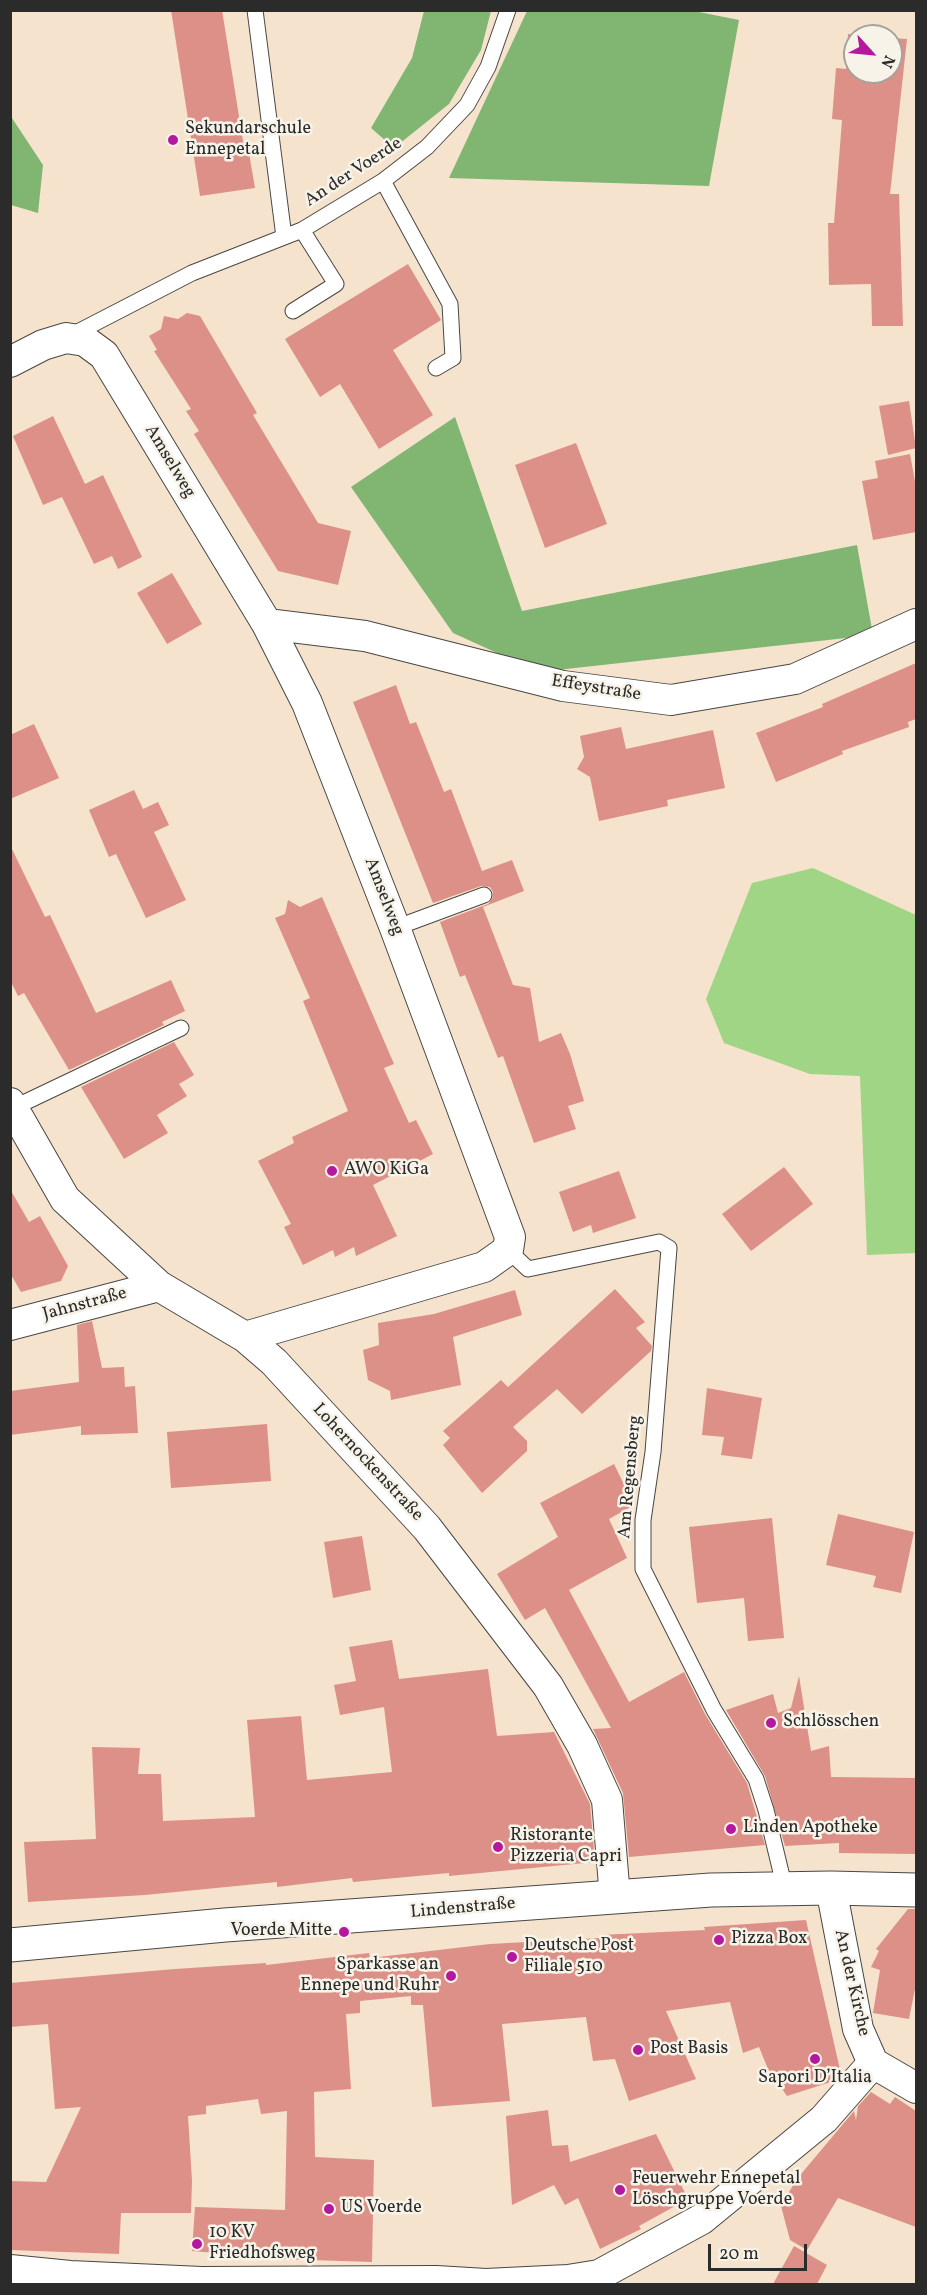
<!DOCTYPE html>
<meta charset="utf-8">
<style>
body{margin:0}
#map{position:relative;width:927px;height:2295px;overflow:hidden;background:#f5e3cd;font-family:Vollkorn,serif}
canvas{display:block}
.frame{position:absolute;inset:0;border:12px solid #2b2b2b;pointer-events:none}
.north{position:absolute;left:843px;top:24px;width:60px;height:60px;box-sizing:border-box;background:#f7f3e8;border:2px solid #a5a39c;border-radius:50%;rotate:117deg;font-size:16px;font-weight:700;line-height:24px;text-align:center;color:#2b2b2b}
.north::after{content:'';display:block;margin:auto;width:21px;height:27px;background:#b5179e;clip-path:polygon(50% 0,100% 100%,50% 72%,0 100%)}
.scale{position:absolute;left:708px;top:2244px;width:99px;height:27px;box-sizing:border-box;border:3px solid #2b2b2b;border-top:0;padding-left:8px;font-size:18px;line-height:21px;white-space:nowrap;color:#2b2b2b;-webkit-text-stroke:4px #f7f3e8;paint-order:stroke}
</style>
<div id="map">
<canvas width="927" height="2295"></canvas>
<div class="frame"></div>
<div class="north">N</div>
<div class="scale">20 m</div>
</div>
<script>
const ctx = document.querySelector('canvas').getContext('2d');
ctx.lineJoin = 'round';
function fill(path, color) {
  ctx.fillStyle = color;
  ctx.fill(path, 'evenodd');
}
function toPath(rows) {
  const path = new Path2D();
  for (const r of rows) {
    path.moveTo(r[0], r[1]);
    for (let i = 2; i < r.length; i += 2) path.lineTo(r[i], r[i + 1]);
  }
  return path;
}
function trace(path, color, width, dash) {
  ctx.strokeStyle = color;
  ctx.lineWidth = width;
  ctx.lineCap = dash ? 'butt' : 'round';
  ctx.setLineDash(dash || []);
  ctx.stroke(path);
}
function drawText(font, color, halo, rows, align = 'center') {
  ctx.font = font + ' Vollkorn,serif';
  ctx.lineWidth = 5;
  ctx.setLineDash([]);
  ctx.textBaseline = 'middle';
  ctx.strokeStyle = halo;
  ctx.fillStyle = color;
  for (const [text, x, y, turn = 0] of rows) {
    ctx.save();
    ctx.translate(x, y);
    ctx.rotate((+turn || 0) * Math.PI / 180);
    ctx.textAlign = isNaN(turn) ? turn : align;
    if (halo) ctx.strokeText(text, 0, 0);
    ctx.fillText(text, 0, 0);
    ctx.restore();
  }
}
fill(toPath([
 [813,868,916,915,916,1253,867,1255,860,1076,810,1074,724,1043,706,999,752,883]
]), '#a0d585');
fill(toPath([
 [689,10,739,20,709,186,449,178,527,11],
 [424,11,491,11,481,50,449,104,394,148,371,128,412,58],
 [10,115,43,165,38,213,11,205],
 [455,417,522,611,857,545,873,635,539,672,453,633,351,487]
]), '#80b672');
fill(toPath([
 [171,10,222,10,245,154,249,153,255,188,200,196],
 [848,34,870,36,855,36,855,72,891,72,891,38,907,39,890,194,899,194,903,326,872,326,871,284,829,285,828,223,834,223,842,120,832,119,836,68,846,69],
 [408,264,441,320,393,350,433,415,379,449,340,384,320,397,285,339],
 [187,313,200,316,257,413,253,415,318,523,351,531,338,585,278,571,194,434,199,431,186,411,191,409,154,351,157,350,149,336,161,329,164,316,178,319],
 [909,401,916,448,888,455,879,406],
 [53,416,85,484,103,475,142,557,118,569,112,556,94,564,62,497,43,505,13,436],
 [576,443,607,524,545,548,515,465],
 [910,454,916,487,916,532,873,540,862,481,878,478,875,461],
 [172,573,202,624,167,644,137,593],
 [916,663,916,719,908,722,909,727,842,751,843,754,776,782,756,733,823,707,822,704],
 [396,685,410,724,416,722,444,792,451,789,482,871,512,860,524,891,483,907,513,985,530,988,539,1042,561,1033,570,1054,584,1101,568,1106,576,1129,534,1143,503,1056,498,1058,465,975,460,977,440,922,488,904,493,897,493,892,490,887,481,886,433,903,353,702],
 [34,724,59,778,10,799,10,735],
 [621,727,626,749,713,730,725,788,667,800,668,806,599,821,590,777,577,769,584,757,580,736],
 [134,790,143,809,158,802,169,825,154,832,186,900,146,918,116,854,109,857,89,810],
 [10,845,45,917,50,915,96,1013,171,980,185,1011,162,1022,164,1025,69,1070,24,993,18,996,10,980],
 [322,897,394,1064,384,1068,409,1123,416,1120,433,1154,373,1185,397,1236,356,1256,354,1247,335,1257,333,1250,303,1265,284,1227,291,1224,258,1161,294,1143,292,1137,348,1111,303,1001,310,998,275,918,285,914,288,900,300,907],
 [174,1042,194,1075,179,1084,187,1096,157,1115,168,1133,124,1159,81,1087],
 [784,1167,813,1204,751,1251,722,1214],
 [619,1171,636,1218,593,1233,591,1225,573,1232,559,1192],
 [10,1189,29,1222,40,1216,68,1266,61,1281,21,1292,10,1273],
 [615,1289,645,1322,636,1328,652,1346,651,1351,582,1414,557,1389,513,1427,527,1441,527,1451,482,1493,443,1445,450,1438,443,1431,501,1380,508,1387],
 [515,1290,522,1315,453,1337,461,1385,391,1400,390,1391,368,1380,363,1350,379,1345,378,1323,434,1314],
 [92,1321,102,1368,124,1367,125,1387,135,1386,138,1433,81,1435,81,1426,10,1435,10,1391,79,1382,77,1325],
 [707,1388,762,1398,752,1459,721,1455,724,1437,702,1435],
 [267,1424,271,1481,171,1488,167,1432],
 [614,1464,634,1505,609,1519,627,1558,569,1590,629,1702,684,1672,705,1714,747,1783,765,1845,629,1857,623,1793,593,1729,611,1728,545,1608,525,1620,497,1574,558,1537,540,1503],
 [838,1514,914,1532,901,1593,873,1587,876,1576,826,1565],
 [772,1518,784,1638,748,1641,744,1598,697,1603,689,1527],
 [362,1536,371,1590,333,1598,324,1542],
 [392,1640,399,1679,488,1669,497,1736,554,1732,590,1804,595,1862,449,1876,449,1873,353,1882,352,1878,277,1887,277,1882,145,1895,28,1902,24,1842,96,1839,92,1747,140,1748,138,1774,161,1774,163,1821,255,1817,247,1720,301,1716,307,1780,392,1772,384,1707,340,1715,334,1685,356,1681,349,1647],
 [799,1676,811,1751,829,1746,831,1777,916,1778,916,1854,839,1853,839,1843,785,1846,765,1776,726,1710,773,1694,778,1713,791,1708],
 [908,1909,916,1909,916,1984,909,2019,873,2013,880,1970,871,1967,879,1951,876,1949],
 [806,1920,841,2074,834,2081,787,2096,768,2069,759,2047,743,2053,730,2002,666,2011,696,2079,629,2101,615,2059,593,2061,586,2017,502,2024,510,2101,432,2107,423,2005,411,2005,411,1996,360,2001,360,2013,346,2014,351,2089,314,2092,315,2157,374,2160,372,2262,217,2257,217,2253,192,2251,195,2207,285,2210,287,2111,261,2114,258,2099,206,2106,206,2114,188,2116,192,2181,191,2213,121,2213,119,2254,10,2250,10,2181,46,2182,81,2107,55,2109,48,2024,10,2027,10,1983,175,1969,266,1963,266,1965,369,1953,370,1958,490,1944,600,1938,600,1935,705,1930,704,1927],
 [871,2092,890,2104,895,2097,916,2111,916,2227,838,2198,807,2250,790,2240,781,2206,796,2180,854,2111,856,2120,858,2106],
 [548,2110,552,2146,568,2145,570,2162,656,2134,688,2199,639,2226,641,2229,600,2249,578,2198,565,2205,554,2185,512,2205,506,2116],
 [794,2246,827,2265,817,2284,773,2284]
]), '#dd9087');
const lane = toPath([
 [255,10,284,237],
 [383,181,450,304,453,358,436,368],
 [293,311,336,284,302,230],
 [72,335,192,273,302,230,383,181,427,147,467,105,488,67,508,10],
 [395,928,484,895],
 [13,1108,181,1028],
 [508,1250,528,1269,659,1242,669,1248,653,1452,643,1520,643,1569,714,1710,756,1779,766,1810,785,1889]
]);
const street = toPath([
 [10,362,43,345,66,338,85,341,104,355,267,624,307,703,395,928,510,1237,508,1250,484,1267,245,1337],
 [267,624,365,636,563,686,671,700,795,679,916,624],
 [10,1103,65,1199,159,1286,245,1337,274,1362,427,1528,548,1686,582,1745,607,1800,615,1898],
 [10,1325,159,1286],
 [831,1888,858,2029,873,2063,916,2088],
 [10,2270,70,2276,201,2282,436,2281,486,2284,568,2280,599,2275,702,2219,824,2119,873,2063]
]);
const secondary = toPath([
 [10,1945,225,1925,711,1890,831,1888,916,1890]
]);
trace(lane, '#494743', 17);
trace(street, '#494743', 32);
trace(secondary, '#494743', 35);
trace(lane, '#fff', 15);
trace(street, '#fff', 30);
trace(secondary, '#fff', 33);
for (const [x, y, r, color] of [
 [173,140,6,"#b5179e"],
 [332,1171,6,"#b5179e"],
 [771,1723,6,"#b5179e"],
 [731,1829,6,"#b5179e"],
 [498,1847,6,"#b5179e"],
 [344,1932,6,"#b5179e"],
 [719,1940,6,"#b5179e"],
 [512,1957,6,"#b5179e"],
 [451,1976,6,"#b5179e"],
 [638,2050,6,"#b5179e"],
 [815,2059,6,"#b5179e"],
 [620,2190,6,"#b5179e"],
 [329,2209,6,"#b5179e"],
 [197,2244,6,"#b5179e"]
]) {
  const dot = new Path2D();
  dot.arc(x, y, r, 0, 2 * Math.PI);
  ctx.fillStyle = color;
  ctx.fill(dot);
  trace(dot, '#f7f3e8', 2);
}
drawText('18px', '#2b2b2b', '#f7f3e8', [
 ["Sekundarschule",185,130],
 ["Ennepetal",185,151],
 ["AWO KiGa",344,1171],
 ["Schlösschen",783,1723],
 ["Linden Apotheke",743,1829],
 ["Ristorante",510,1837],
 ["Pizzeria Capri",510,1858],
 ["Voerde Mitte",332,1932,"right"],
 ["Pizza Box",731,1940],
 ["Deutsche Post",524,1947],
 ["Filiale 510",524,1968],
 ["Sparkasse an",439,1966,"right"],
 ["Ennepe und Ruhr",439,1987,"right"],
 ["Post Basis",650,2050],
 ["Sapori D’Italia",815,2079,"center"],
 ["Feuerwehr Ennepetal",632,2180],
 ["Löschgruppe Voerde",632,2201],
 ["US Voerde",341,2209],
 ["10 KV",209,2234],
 ["Friedhofsweg",209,2255]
], 'left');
drawText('18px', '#2b2b2b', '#f7f3e8', [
 ["An der Voerde",354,173,-33],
 ["Amselweg",169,462,59],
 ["Effeystraße",596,689,9],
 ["Amselweg",383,897,69],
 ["Jahnstraße",85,1305,-15],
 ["Lohernockenstraße",367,1463,47],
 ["Am Regensberg",631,1477,-85],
 ["Lindenstraße",463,1909,-5],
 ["An der Kirche",851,1983,77]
]);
</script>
